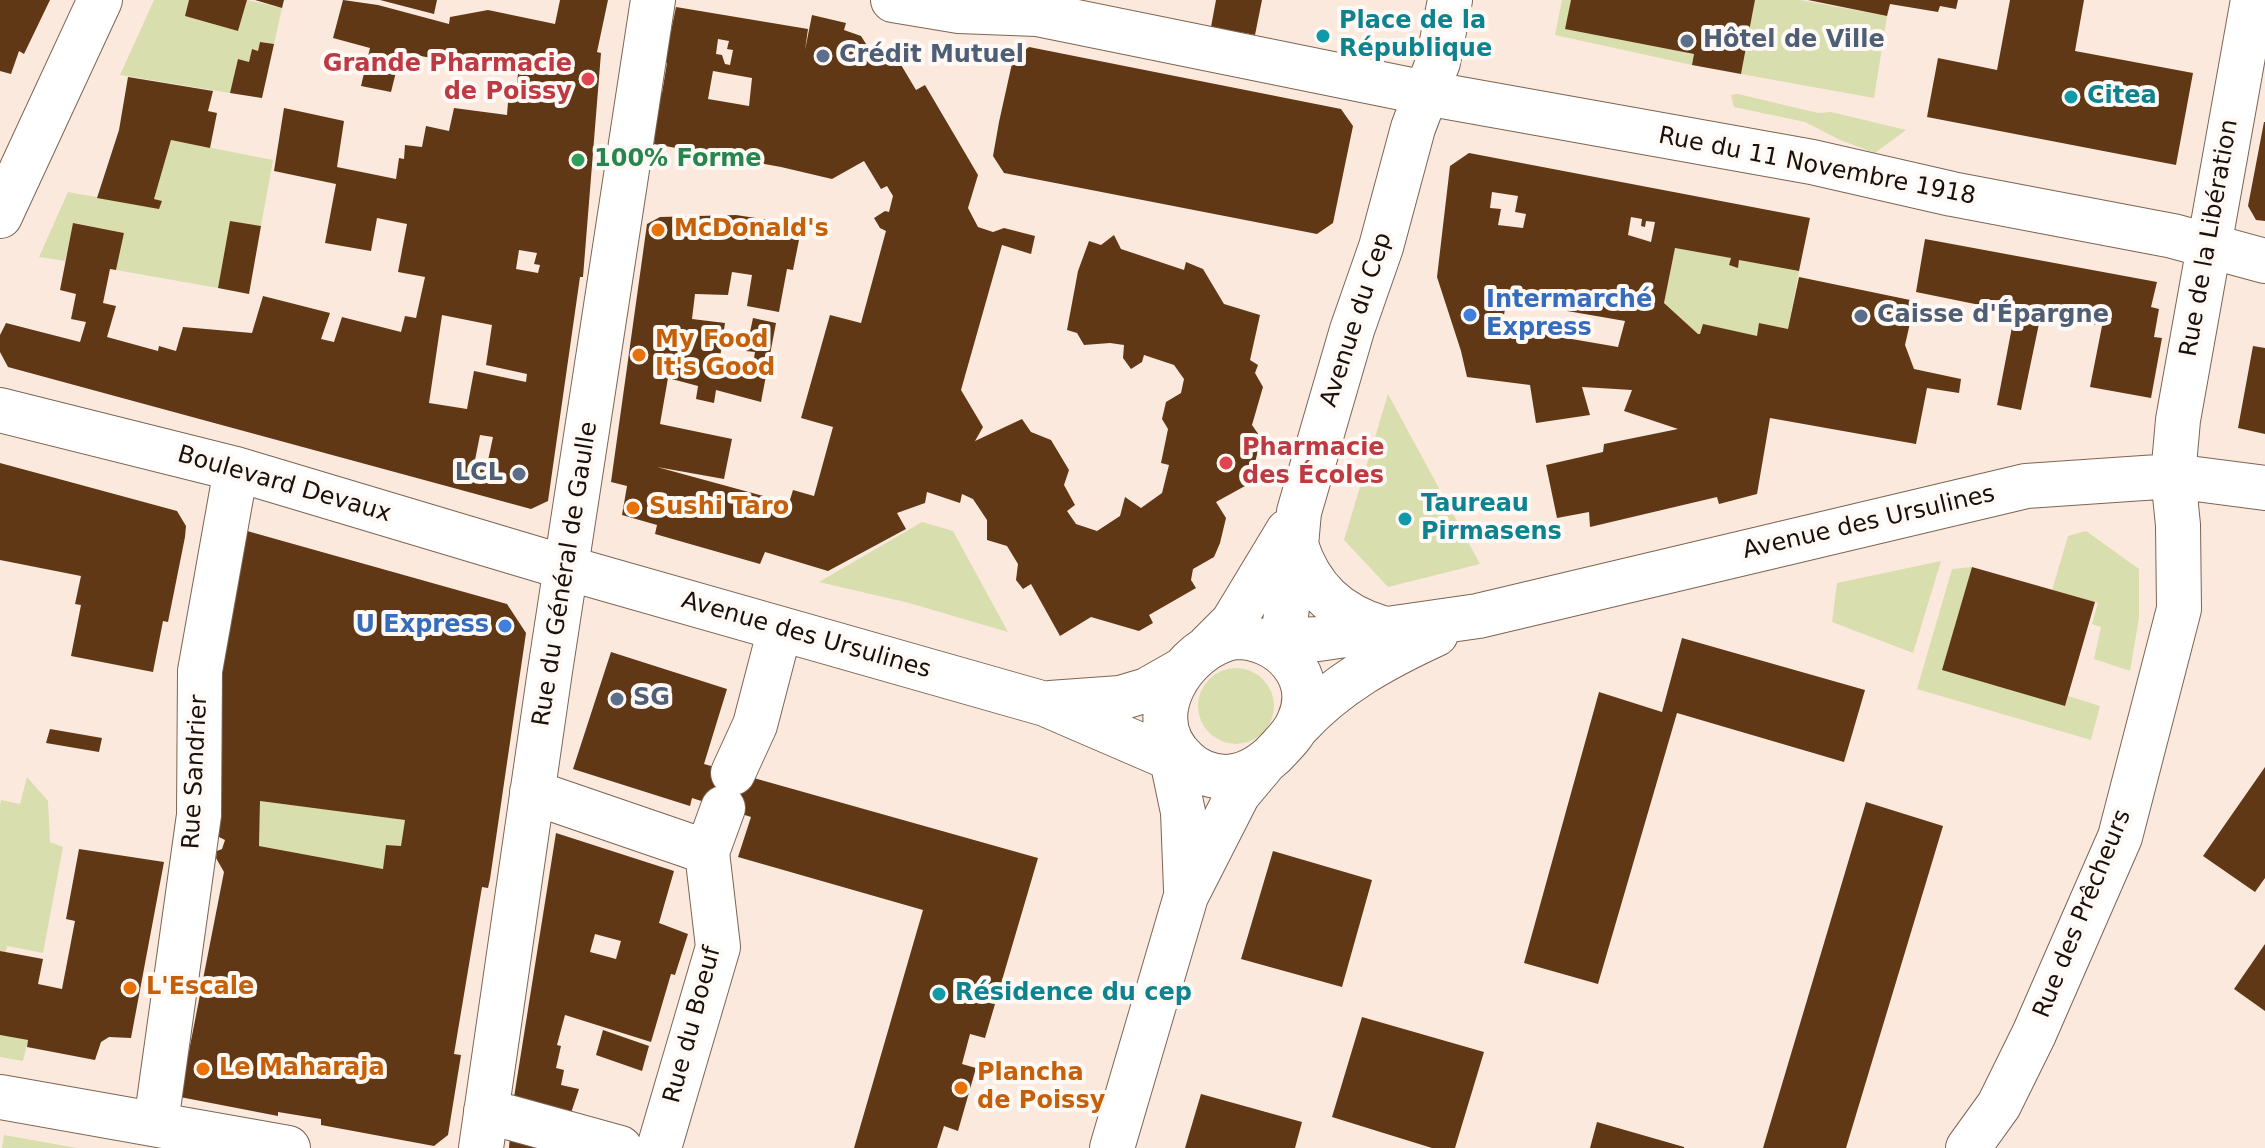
<!DOCTYPE html>
<meta charset="utf-8">
<style>
body{margin:0}
canvas{display:block;background:#fbe9dd}
</style>
<canvas width="2265" height="1148"></canvas>
<script>
const ctx = document.querySelector('canvas').getContext('2d');
ctx.lineJoin = 'round';
function fillPath(path, color) {
  ctx.fillStyle = color;
  ctx.fill(path, 'evenodd');
}
function trace(path, color, width, dash) {
  ctx.strokeStyle = color;
  ctx.lineWidth = width;
  ctx.lineCap = dash ? 'butt' : 'round';
  ctx.setLineDash(dash || []);
  ctx.stroke(path);
}
function label(font, color, halo, rows, align = 'center') {
  ctx.font = font + ' "DejaVu Sans",sans-serif';
  ctx.lineWidth = 8;
  ctx.setLineDash([]);
  ctx.textBaseline = 'middle';
  ctx.strokeStyle = halo;
  ctx.fillStyle = color;
  for (const [text, x, y, turn = 0] of rows) {
    ctx.save();
    ctx.translate(x, y);
    ctx.rotate((+turn || 0) * Math.PI / 180);
    ctx.textAlign = isNaN(turn) ? turn : align;
    if (halo) ctx.strokeText(text, 0, 0);
    ctx.fillText(text, 0, 0);
    ctx.restore();
  }
}
fillPath(new Path2D(`
 M154,0H189L185,16L238,31L247,0L282,8L274,44L260,42L258,51L252,49L249,62L238,59L230,93L120,75Z
 M1562,0H1571L1566,29L1694,54L1692,65L1555,35Z
 M1755,0H1800L1887,16L1874,98L1741,74Z
 M1738,94L1818,113L1831,112L1906,130L1875,153L1840,140L1805,122L1734,107L1731,95Z
 M171,140L273,160L261,226L230,221L218,288L116,270L124,233L74,223L65,261L39,257L68,192L159,208L161,201L154,199Z
 M1675,248L1731,258L1729,265L1737,267L1739,260L1799,271L1788,329L1760,323L1757,336L1698,334L1664,303Z
 M1388,394L1480,564L1388,587L1344,540Z
 M922,522L953,531L1008,632L909,603L819,582Z
 M2086,531L2139,569V618L2130,671L2094,659L2101,627L2092,624L2098,603L2052,590L2068,536Z
 M1941,561L1913,653L1832,622L1837,583Z
 M1972,567L1943,670L2065,706L2068,696L2100,706L2091,740L1917,689L1952,569Z
 M1198 706a38 38 0 1 1 76 0a38 38 0 1 1-76 0Z
 M27,777L48,801L50,842L63,847L43,953L7,946L6,952L0,951V805L1,800L20,804Z
 M260,801L405,820L401,846L386,845L383,869L259,846Z
 M0,1035L28,1040L23,1061L0,1057Z
 M4,1135L77,1148H2Z`), '#d9deaf');
fillPath(new Path2D(`
 M0,0H50L24,54L19,51L11,74L0,71Z
 M189,0H247L238,31L185,16Z
 M255,0H284L282,8Z
 M343,0L378,5L449,24L450,17L488,10L555,24L560,0H608L597,52L601,53L583,277H580L548,501L531,509L8,367L0,352V335L6,323L80,342L86,322L71,319L76,294L60,290L73,223L124,233L116,270L110,269L103,303L116,306L107,337L158,351L159,346L176,351L183,327L252,333L263,296L330,313L321,339L334,342L342,317L401,332L405,316L416,318L425,277L398,272L407,224L377,218L371,251L325,243L336,184L274,171L284,108L344,121L337,167L396,179L399,158L404,159L405,145L422,147L426,126L449,131L454,108L507,115L508,102H515L519,64L468,56L466,65L401,52L391,92L361,86L370,48L333,38ZM519,250L537,253L534,264L540,265L538,273L516,269ZM442,315L492,325L486,365L527,374L526,382L474,371L467,409L429,403ZM480,435L493,437L486,470L474,465Z
 M380,0H437L434,14Z
 M1216,0H1262L1255,35L1211,27Z
 M1571,0H1755L1741,74L1692,65L1694,54L1565,29Z
 M1808,0H1958L1956,9L1940,6L1938,12L1890,4L1887,16Z
 M2010,0H2084L2075,51L2193,73L2176,165L1927,117L1938,58L1997,70Z
 M676,7L808,29L805,50L812,15L846,23L844,30L861,36L873,55L891,48L916,90L925,85L978,175L968,208L978,227L993,232L1004,228L1035,236L1031,254L1002,245L961,390L983,427L975,441L1022,419L1031,432L1051,440L1069,470L1064,485L1075,505L1067,511L1076,524L1097,531L1120,516L1125,497L1141,508L1162,493L1169,465L1161,463L1168,429L1162,419L1166,402L1181,393L1184,379L1174,365L1144,355L1142,362L1131,369L1123,358L1124,345L1110,343L1084,345L1077,333L1067,330L1078,271L1089,241L1101,245L1114,235L1121,249L1184,270L1186,262L1203,269L1224,304L1260,315L1250,360L1258,365L1255,373L1263,387L1252,425L1261,438L1252,475L1245,486L1216,502L1226,518L1220,543L1214,557L1193,569L1191,580L1196,588L1149,615L1153,623L1139,631L1091,617L1060,636L1031,584L1023,589L1016,580L1018,564L1007,546L987,540V520L973,499L962,494L960,503L927,492L925,503L897,513L906,529L828,571L765,552L760,564L655,534L657,525L622,515L627,486L611,482L647,224L660,217L736,215L802,225L793,270L787,269L779,312L747,306L752,275L732,272L728,295L695,294L692,319L725,323L719,365L752,370L755,352L746,351L753,318L776,323L761,402L716,390L714,403L696,399L698,386L668,378L660,424L732,439L724,479L657,467L789,503L793,490L814,496L833,427L801,418L830,315L861,323L886,231L880,228L874,218L885,211L889,212L893,196L887,186L881,189L864,161L832,179L781,167L654,144L659,93H662L667,63L660,59L664,30L671,31ZM718,39L729,41L727,49L733,50L730,65L725,64L722,55L716,54ZM713,71L752,78L749,106L708,99Z
 M260,42L274,44L262,98L230,93L238,59L249,62L252,49L258,51Z
 M1029,47L1341,109L1353,126L1333,223L1317,234L1004,173L993,156L999,122L1013,59Z
 M128,77L213,91L208,111L217,113L210,148L171,140L154,199L162,201L159,209L97,198L119,130Z
 M2264,122H2265V221L2256,220L2248,206Z
 M1469,153L1810,218L1799,271L1739,260L1738,268L1729,265L1731,258L1675,248L1664,303L1698,334H1700L1703,324L1757,336L1759,323L1788,329L1799,277L1915,301L1905,345L1914,369L1961,379L1959,393L1927,388L1916,444L1770,418L1757,494L1719,504L1717,497L1590,527L1589,512L1557,518L1546,465L1603,452L1604,444L1678,429L1624,411L1632,390L1582,387L1590,415L1536,423L1530,385L1467,377L1461,351L1437,277L1450,166ZM1492,192L1518,196L1515,212L1526,214L1523,228L1498,225L1501,209L1490,208ZM1631,217L1642,219L1641,226L1645,227L1646,221L1655,222L1651,242L1628,235ZM1508,291L1521,303L1625,321L1618,347L1502,327Z
 M230,221L261,226L249,294L218,288Z
 M1925,239L2157,282L2151,307L2159,309L2154,337L2162,338L2151,398L2090,387L2102,326L2041,314L2021,410L1997,405L2012,327L2021,328L2024,314L1916,292Z
 M2253,346L2265,348V434L2238,428Z
 M0,463L177,511L186,526L185,537L168,622L163,621L153,672L71,656L81,605L75,604L81,576L0,560Z
 M240,529L507,604L526,633L490,879L488,888L482,887L454,1054L461,1055L448,1135L434,1146L321,1125V1119L278,1112V1116L180,1097L224,872L216,858L217,851L222,849L225,840L219,837L217,677ZM260,801L405,820L401,846L386,845L383,869L259,846Z
 M1972,567L2095,602L2065,706L1942,670Z
 M1682,638L1865,690L1844,762L1677,713L1598,984L1524,963L1599,692L1662,712Z
 M611,652L727,689L704,764L1038,858L985,1038L970,1034L962,1064L976,1068L958,1131L944,1126L937,1148H854L923,910L738,857L751,817L692,798L690,806L573,769Z
 M50,729L102,738L99,752L46,743Z
 M2265,767V878L2255,892L2203,856Z
 M1866,802L1943,826L1846,1148H1763Z
 M556,833L674,871L659,923L688,934L675,975L671,974L651,1042L565,1015L557,1045L561,1046L556,1068L564,1070L561,1085L579,1089L568,1122L512,1110ZM595,934L621,941L616,959L590,952Z
 M79,849L164,862L131,1038L109,1037L101,1042L95,1060L27,1047L28,1040L0,1035V951L43,959L38,984L62,989L75,921L66,919Z
 M1273,851L1372,880L1342,987L1241,959Z
 M2265,944V1011L2234,989Z
 M1362,1017L1484,1052L1455,1148H1432L1332,1117Z
 M603,1030L649,1046L642,1071L596,1055Z
 M1201,1094L1302,1122L1295,1148H1185Z
 M1597,1122L1684,1147V1148H1590Z
 M510,1135L558,1148H509Z`), '#613815');
const minor = new Path2D(`
 M893,0L959,11L1037,14L1426,93L1812,162L1952,194L2173,236L2265,261
 M0,216L100,0
 M0,410L236,469L567,568L1045,704L1198,770
 M1296,545C1310,589 1338,615 1382,628
 M1235,637C1279,636 1319,676 1299,721C1294,735 1283,744 1273,755C1259,768 1244,777 1224,777C1210,776 1196,771 1186,761C1138,719 1182,647 1235,637Z
 M1268,642L1318,639L1478,616L2026,486L2173,476L2265,488
 M1209,646L1233,622L1288,531
 M1294,665L1284,629L1296,545L1299,512L1352,330L1381,247L1413,128L1438,62L1450,0
 M1050,703L1120,698L1147,690L1184,669
 M1297,727C1336,684 1384,658 1436,634
 M1167,736L1183,812L1186,890
 M733,773L755,725L780,629
 M532,792L707,852
 M0,1097L288,1148
 M486,1111L620,1148
 M156,1123L199,815L200,671L236,469
 M481,1148L550,671L653,0
 M659,1148L718,947L707,852L723,808
 M1112,1148L1186,896L1238,794L1264,763
 M1968,1148L1999,1105L2034,1034L2120,837L2179,609L2178,525L2173,476L2178,420L2253,0`);
trace(minor, '#7d6552', 46);
trace(minor, '#fff', 44);
for (const [x, y, r, color] of [
 [1323,36,8,"#0f9aa8"],
 [1687,41,8,"#5c6f8a"],
 [823,56,8,"#5c6f8a"],
 [588,79,8,"#e0444e"],
 [2071,97,8,"#0f9aa8"],
 [578,160,8,"#2e9e5b"],
 [658,230,8,"#e8710a"],
 [1470,315,8,"#3f7fe0"],
 [1861,316,8,"#5c6f8a"],
 [639,355,8,"#e8710a"],
 [1226,463,8,"#e0444e"],
 [519,474,8,"#5c6f8a"],
 [633,508,8,"#e8710a"],
 [1405,519,8,"#0f9aa8"],
 [505,626,8,"#3f7fe0"],
 [617,699,8,"#5c6f8a"],
 [130,988,8,"#e8710a"],
 [939,994,8,"#0f9aa8"],
 [203,1069,8,"#e8710a"],
 [961,1088,8,"#e8710a"]
]) {
  const dot = new Path2D();
  dot.arc(x, y, r, 0, 2 * Math.PI);
  ctx.fillStyle = color;
  ctx.fill(dot);
  trace(dot, '#fff9f5', 3);
}
label('bold 24px', '#0d838f', '#fff9f5', [
 ["Place de la",1339,22],
 ["République",1339,50],
 ["Citea",2087,97],
 ["Taureau",1421,505],
 ["Pirmasens",1421,533],
 ["Résidence du cep",955,994]
], 'left');
label('bold 24px', '#4e5e75', '#fff9f5', [
 ["Hôtel de Ville",1703,41],
 ["Crédit Mutuel",839,56],
 ["Caisse d'Épargne",1877,316],
 ["LCL",503,474,"right"],
 ["SG",633,699]
], 'left');
label('bold 24px', '#be3a42', '#fff9f5', [
 ["Grande Pharmacie",572,65],
 ["de Poissy",572,93],
 ["Pharmacie",1242,449,"left"],
 ["des Écoles",1242,477,"left"]
], 'right');
label('bold 24px', '#27864d', '#fff9f5', [
 ["100% Forme",594,160]
], 'left');
label('24px', '#1a1009', '#fff9f5', [
 ["Rue du 11 Novembre 1918",1817,167,11],
 ["Rue de la Libération",2210,238,-80],
 ["Avenue du Cep",1357,320,-72],
 ["Boulevard Devaux",284,485,16],
 ["Avenue des Ursulines",1869,523,-13],
 ["Rue du Général de Gaulle",566,574,-81],
 ["Avenue des Ursulines",806,636,16],
 ["Rue Sandrier",196,772,-87],
 ["Rue des Prêcheurs",2083,914,-68],
 ["Rue du Boeuf",693,1025,-75]
]);
label('bold 24px', '#c56008', '#fff9f5', [
 ["McDonald's",674,230],
 ["My Food",655,341],
 ["It's Good",655,369],
 ["Sushi Taro",649,508],
 ["L'Escale",146,988],
 ["Le Maharaja",219,1069],
 ["Plancha",977,1074],
 ["de Poissy",977,1102]
], 'left');
label('bold 24px', '#366cbe', '#fff9f5', [
 ["Intermarché",1486,301],
 ["Express",1486,329],
 ["U Express",489,626,"right"]
], 'left');
</script>
